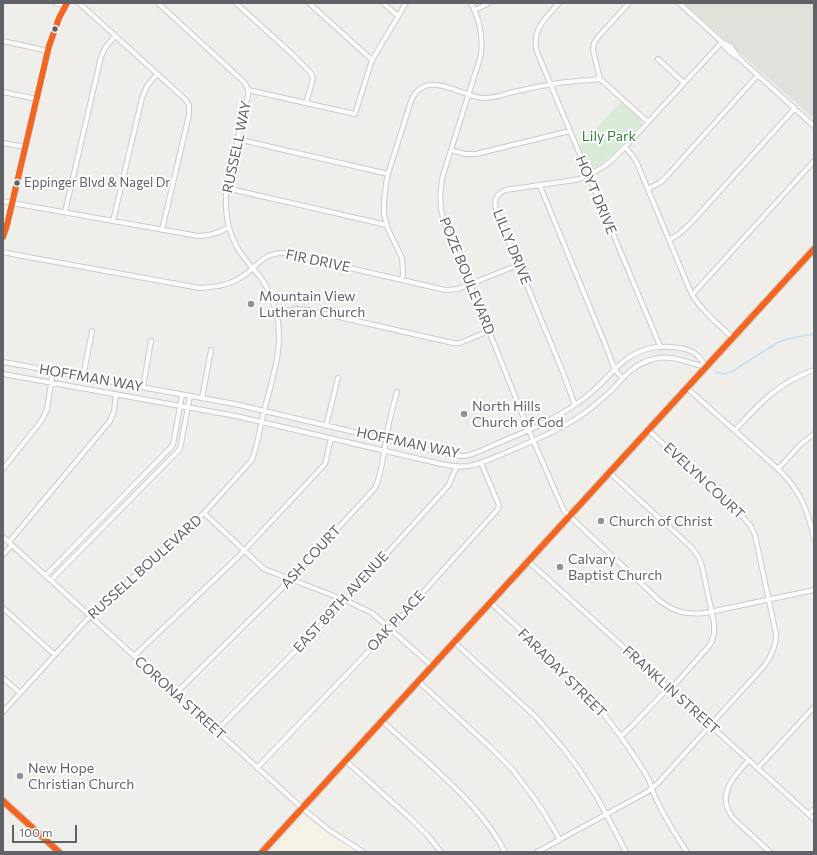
<!DOCTYPE html>
<style>
body{margin:0}
#map{position:relative;width:817px;height:855px;overflow:hidden;background:#efeeea;font-family:Commissioner,sans-serif}
canvas{display:block}
.frame{position:absolute;inset:0;border:4px solid #5f6368;pointer-events:none}
.scale{position:absolute;left:12px;top:825px;width:65px;height:18px;box-sizing:border-box;border:2px solid #5f6368;border-top:0;padding-left:5px;font-size:12px;line-height:14px;white-space:nowrap;color:#5f6368;-webkit-text-stroke:3px #fff;paint-order:stroke}
</style>
<div id="map">
<canvas width="817" height="855"></canvas>
<div class="frame"></div>
<div class="scale">100 m</div>
</div>
<script>
const ctx = document.querySelector('canvas').getContext('2d');
ctx.lineJoin = 'round';
function fillPath(path, color) {
  ctx.fillStyle = color;
  ctx.fill(path, 'evenodd');
}
function trace(path, color, width, dash) {
  ctx.strokeStyle = color;
  ctx.lineWidth = width;
  ctx.lineCap = dash ? 'butt' : 'round';
  ctx.setLineDash(dash || []);
  ctx.stroke(path);
}
function label(font, color, halo, rows, align = 'center') {
  ctx.font = font + ' Commissioner,sans-serif';
  ctx.lineWidth = 4;
  ctx.setLineDash([]);
  ctx.textBaseline = 'middle';
  ctx.strokeStyle = halo;
  ctx.fillStyle = color;
  for (const [text, x, y, turn = 0] of rows) {
    ctx.save();
    ctx.translate(x, y);
    ctx.rotate((+turn || 0) * Math.PI / 180);
    ctx.textAlign = isNaN(turn) ? turn : align;
    if (halo) ctx.strokeText(text, 0, 0);
    ctx.fillText(text, 0, 0);
    ctx.restore();
  }
}
fillPath(new Path2D(`
 M307,817L324,831L352,848L357,852H270Z`), '#f7f3e4');
fillPath(new Path2D(`
 M686,3H814V119L685,4Z`), '#e2e0da');
fillPath(new Path2D(`
 M621,102L641,120V124C626,140 611,161 590,169L580,145Z`), '#d8ebd6');
trace(new Path2D(`
 M716,372L724,374L731,372L777,343L787,339L814,334`), '#bfe0f9', 1.5);
const minor = new Path2D(`
 M55,3L65,6
 M79,3L186,100L189,105V115L162,230
 M236,3L292,54L311,73L313,79L306,103
 M309,3L372,60
 M383,3L398,16
 M471,3C480,20 483,36 481,55L443,175C439,193 439,210 446,227L489,331L529,431L564,511L660,601C675,612 686,615 705,613L814,590
 M559,3C546,18 531,29 537,52L660,346
 M679,3L722,42L730,46L741,60L814,126
 M475,10L489,3
 M3,41L48,51
 M722,43C727,50 731,54 739,58
 M658,59L684,83
 M600,79L593,50L594,43L598,37L629,3
 M600,79L648,122
 M248,90L355,114L372,60L406,3
 M3,92L37,99
 M237,139L388,174
 M3,143L25,147
 M625,147L632,155L637,163L692,295C703,312 718,324 733,338
 M451,150L465,154H476L570,131
 M540,186L605,344L615,370L622,378
 M226,188L387,225
 M648,189L661,182L667,176L758,75
 M3,201L12,203L198,236C210,236 219,233 229,227
 M65,212L101,57L105,48L115,36
 M113,221L142,98L147,86L157,74
 M3,237L7,225L49,46L59,18L67,3
 M669,240L679,234L691,223L795,108
 M3,252L28,257L200,288C214,287 227,286 240,278C257,268 262,252 285,253L445,290L458,289L518,265
 M402,280L403,273L402,258L388,229L384,214V202L386,184L388,174L411,101C425,68 459,95 482,98C491,98 501,96 509,93C522,90 535,87 548,85C565,81 583,81 600,79
 M692,295L814,161
 M277,313L297,309L308,310L453,343H460L489,331
 M3,362L235,404L447,454C453,455 459,456 465,456C476,454 487,448 496,444C530,430 564,416 592,392C609,377 622,357 644,350C658,345 689,345 699,357C702,360 704,364 706,367
 M3,374L236,416L441,464C450,466 459,467 468,466C481,464 493,458 505,453C533,441 568,427 591,408C598,402 604,397 610,392C622,379 633,365 650,360C670,353 687,363 706,367
 M83,377L92,331
 M143,387L151,341
 M687,388L778,469C800,490 808,510 814,539
 M202,398L211,350
 M575,405L562,370L502,225C497,212 488,198 505,190L568,181L579,179L588,175L603,167L610,162L625,147L722,42
 M326,426L338,378
 M735,430C759,404 779,382 814,370
 M3,469L42,420L47,409L53,371
 M778,469L800,445L814,434
 M609,472L690,546L698,556L702,566L714,623V633L712,641L709,646L670,690
 M204,513L264,569L345,600L372,613L432,666
 M3,537L302,808L329,830L363,852
 M9,542L110,421L114,411L116,394
 M3,555L12,545
 M528,561L814,819
 M46,575L173,445L182,395
 M51,580L180,449L190,396
 M490,602C536,645 585,685 621,737C631,751 641,765 649,780C651,785 652,790 654,794C663,815 675,834 687,852
 M3,608L55,655
 M454,642L536,717L563,748L579,769L597,797L626,852
 M134,656L239,556L325,464L331,438
 M3,678L20,693
 M418,681L489,746L512,769L531,794L543,811L560,840
 M175,694L291,579L375,488C382,473 383,456 386,440C388,424 393,407 397,392
 M3,712L90,616L204,513L251,461L253,457L256,447C259,435 261,423 264,411C272,379 285,345 276,312C273,300 268,288 261,278C254,269 246,261 240,252C227,232 224,207 227,184L248,95V90L245,83L158,3
 M382,721C398,735 414,750 430,764C458,790 487,817 505,852
 M216,731L334,612L448,486L457,466
 M621,736L632,726L668,688
 M749,760C733,777 714,797 735,820L770,852
 M346,761L410,818L428,836L441,852
 M257,768L390,629L498,509L499,505L481,463
 M758,768L814,707
 M809,814L814,809
 M537,852L647,792L658,783L764,666C771,657 776,647 776,634L755,535L750,525L742,516L648,430`);
const major = new Path2D(`
 M3,801L59,852
 M262,852L814,249`);
trace(minor, '#cbcccc', 6);
trace(major, '#d7ceb8', 8);
trace(minor, '#fdfcfc', 4);
trace(major, '#f4f2e9', 5.5);
trace(new Path2D(`
 M3,237L7,225L49,46L59,18L67,3
 M3,801L59,852
 M262,852L814,249`), '#f26522', 6);
for (const [x, y, r, color] of [
 [55,29,3.5,"#5f6368"],
 [17,183,3.5,"#5f6368"],
 [251,304,4,"#919496"],
 [464,414,4,"#919496"],
 [601,521,4,"#919496"],
 [560,567,4,"#919496"],
 [20,776,4,"#919496"]
]) {
  const dot = new Path2D();
  dot.arc(x, y, r, 0, 2 * Math.PI);
  ctx.fillStyle = color;
  ctx.fill(dot);
  trace(dot, '#fff', 1.5);
}
label('13px', '#5f6368', '#fff', [
 ["Eppinger Blvd & Nagel Dr",24,183]
], 'left');
label('14px', '#348238', '#fff', [
 ["Lily Park",609,136]
]);
label('14px', '#5f6368', '#fff', [
 ["RUSSELL WAY",237,147,-78],
 ["HOYT DRIVE",596,195,67],
 ["LILLY DRIVE",512,247,68],
 ["FIR DRIVE",318,261,12],
 ["POZE BOULEVARD",467,276,68],
 ["HOFFMAN WAY",91,378,10],
 ["HOFFMAN WAY",408,443,12],
 ["EVELYN COURT",704,481,43],
 ["ASH COURT",311,557,-47],
 ["RUSSELL BOULEVARD",145,567,-42],
 ["EAST 89TH AVENUE",341,602,-47],
 ["OAK PLACE",396,621,-47],
 ["FARADAY STREET",562,673,45],
 ["FRANKLIN STREET",671,690,42],
 ["CORONA STREET",180,698,42]
]);
label('14px', '#5f6368', '#fff', [
 ["Mountain View",259,296],
 ["Lutheran Church",259,312],
 ["North Hills",472,406],
 ["Church of God",472,422],
 ["Church of Christ",609,521],
 ["Calvary",568,559],
 ["Baptist Church",568,575],
 ["New Hope",28,768],
 ["Christian Church",28,784]
], 'left');
</script>
